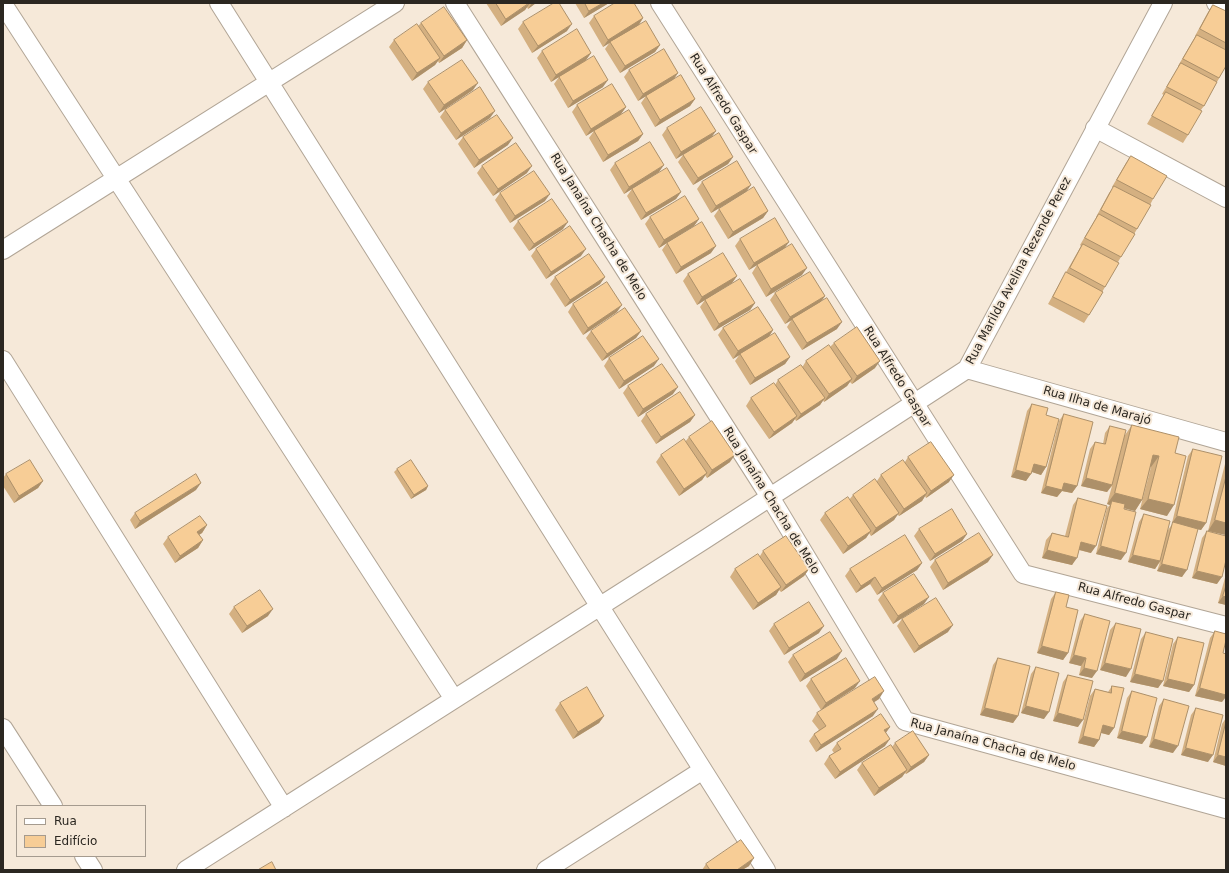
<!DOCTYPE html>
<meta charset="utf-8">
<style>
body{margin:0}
#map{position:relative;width:1229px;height:873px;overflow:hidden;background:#f6e9d9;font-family:"DejaVu Sans",sans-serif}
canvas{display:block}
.frame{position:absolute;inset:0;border:4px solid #2b2721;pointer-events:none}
.legend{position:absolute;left:16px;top:805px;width:130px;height:52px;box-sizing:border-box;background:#f6e9d9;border:1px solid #a59b8f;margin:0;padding:5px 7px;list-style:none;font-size:12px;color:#2b2721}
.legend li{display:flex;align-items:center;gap:8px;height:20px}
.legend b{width:20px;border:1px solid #a59b8f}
</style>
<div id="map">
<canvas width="1229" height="873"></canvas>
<div class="frame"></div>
<ul class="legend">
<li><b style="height:5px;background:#fff"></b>Rua</li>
<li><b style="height:11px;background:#f7cd96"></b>Edifício</li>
</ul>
</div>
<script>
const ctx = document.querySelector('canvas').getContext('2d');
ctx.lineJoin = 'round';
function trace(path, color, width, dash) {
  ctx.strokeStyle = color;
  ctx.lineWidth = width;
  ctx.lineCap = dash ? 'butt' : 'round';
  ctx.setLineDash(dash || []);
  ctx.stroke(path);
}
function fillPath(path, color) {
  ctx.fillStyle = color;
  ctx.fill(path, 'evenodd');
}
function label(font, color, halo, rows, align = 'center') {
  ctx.font = font + ' "DejaVu Sans",sans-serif';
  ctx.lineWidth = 4;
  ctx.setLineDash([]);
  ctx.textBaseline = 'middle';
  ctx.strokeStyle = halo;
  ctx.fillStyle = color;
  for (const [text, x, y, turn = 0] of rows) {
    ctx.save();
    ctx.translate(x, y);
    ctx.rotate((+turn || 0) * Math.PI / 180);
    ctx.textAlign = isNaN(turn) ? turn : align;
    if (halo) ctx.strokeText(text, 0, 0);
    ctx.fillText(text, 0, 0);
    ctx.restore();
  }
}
const street = new Path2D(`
 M219,3L766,870
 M455,3L770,497L905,721L1226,809
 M660,3L1023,574L1226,626
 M1216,3L1226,9
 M3,4L454,699
 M1095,128L1226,198
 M3,250L395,3
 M3,360L284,808
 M967,369L1226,442
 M3,728L53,806
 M84,856L93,870
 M186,870L704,540L967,369L1163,3
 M546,870L703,770`);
trace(street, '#b1a596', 20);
trace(street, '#fff', 18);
fillPath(new Path2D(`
 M486,3H536L528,9L527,7L525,10L501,26Z
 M575,3H609L584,18Z
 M1213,5L1226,11V66L1217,82L1204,106L1200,111L1188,135L1183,143L1147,124L1164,95L1162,94L1179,66H1178L1192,42L1195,37V36L1208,12Z
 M594,16L643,18L638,26L615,40L660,45L655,52L620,73L605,49L610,42L603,47L589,23Z
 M523,22L567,31L532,53L518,29Z
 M421,23L467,40L462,48L439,63L438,61L435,65L412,81L389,47L394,40L418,26Z
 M542,51L591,53L586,60L603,87L568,108L554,84L559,77L551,82L537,58Z
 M629,70L678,73L673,80L695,99L690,106L655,127L641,103L646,96L638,101L624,77Z
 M428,82L473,90L439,113L423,89Z
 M577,105L626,107L621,114L643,134L638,141L603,162L589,138L594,131L586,136L572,112Z
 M445,110L490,118L456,140L440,117Z
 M667,128L716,131L676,159L662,135Z
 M463,137L508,145L474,168L458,144Z
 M683,155L733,157L728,164L693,185L678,162Z
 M1131,156L1153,199L1150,205L1137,229L1118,262L1105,287L1089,315L1084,323L1048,304L1081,246L1080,245L1096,218V217L1109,193L1113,188L1112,187L1126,163Z
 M615,163L659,172L624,194L610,170Z
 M482,166L527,173L493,196L477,173Z
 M702,182L746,192L711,213L697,189Z
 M632,189L681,192L676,199L641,220L627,196Z
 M500,193L545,201L510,223L495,200Z
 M719,209L768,211L763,218L728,239L714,216Z
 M650,217L699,219L694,226L659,248L645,224Z
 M518,221L563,229L529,251L513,228Z
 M740,239L789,242L749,270L735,246Z
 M667,243L711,253L676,274L662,250Z
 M536,249L581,256L546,279L531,256Z
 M757,265L802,275L766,297L752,273Z
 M688,274L737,276L732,283L697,305L683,281Z
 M555,277H605L600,284L565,307L550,284Z
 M775,293L825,296L820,303L785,324L770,300Z
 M705,300L755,303L750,310L714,331L700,307Z
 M573,304L617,312L583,335L568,312Z
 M792,319L837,329L802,350L787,327Z
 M723,328L773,330L768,338L790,357L785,364L750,385L735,361L740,354L733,359L718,335Z
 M591,331H641L636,338L602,361L586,338Z
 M834,343L875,368L852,384L850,382L847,386L824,402L823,400L820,405L796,421L795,419L792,423L769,439L746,406L751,398L775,385L778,380L803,366L806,361L830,347Z
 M609,358L654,366L619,389L604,366Z
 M628,386L673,394L638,417L623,393Z
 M1032,404L1046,415V467L1041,475L1032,472L1026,481L1011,477L1027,411Z
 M646,414L695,415L690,422L656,444L641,421Z
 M1064,414L1077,486L1072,493L1062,491L1057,497L1041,493L1059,421Z
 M1132,425L1175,453L1167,516L1140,509L1151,467V466L1142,500L1135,511L1124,508L1121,560L1096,554L1107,508L1110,505L1107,504L1112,486L1107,492L1081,486L1090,449L1095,442L1103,444L1105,433L1110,426L1125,435Z
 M689,437L730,462L707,478L705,475L702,480L679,496L656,462L661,455L685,442Z
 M1193,449L1206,523L1201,530L1197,529L1182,577L1157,571L1160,562L1155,569L1128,562L1139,522L1144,514L1168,530L1173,523H1172L1188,456Z
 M908,457L949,482L926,498L925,496L922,501L899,516L897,514L894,520L871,536L869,533L866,538L843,554L820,520L825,513L849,500L853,495L877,481L881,475L905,462Z
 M1226,462V535L1208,531L1225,464Z
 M397,469L428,486L426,490L411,499L394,472Z
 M6,474L43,481L38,488L14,503L3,486V478Z
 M196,490L135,529L130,520L135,513Z
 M1078,498L1091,553L1079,550L1072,565L1042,558L1046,540L1052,533L1065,536L1073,505Z
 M207,525L202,533L199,535L203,540L198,548L175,563L163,544L168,537Z
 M919,529L967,534L962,541L930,561L914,536Z
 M1207,531L1217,584L1192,578L1202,538Z
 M763,551L809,569L804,576L781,592L779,590L776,595L753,610L730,577L735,569L760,556Z
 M935,560L988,562L943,590L930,567Z
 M922,563L917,570L877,595L870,584L856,593L845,576L850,569Z
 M1226,574V605L1218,603Z
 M1056,592L1066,607L1068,653L1063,660L1037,653L1051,599Z
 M883,593L924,604L893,624L878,600Z
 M234,607L268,616L242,633L229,614Z
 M1085,614L1092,678L1079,675L1081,666L1069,663L1080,621Z
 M902,619L948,632L914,653L897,626Z
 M1116,623L1126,677L1100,670L1110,630Z
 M774,624L819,633L784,655L769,631Z
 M1215,631L1223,653L1222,702L1195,696L1210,638Z
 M1146,632L1163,681L1158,688L1130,682L1141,639Z
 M1178,637L1194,685L1189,692L1163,686L1173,644Z
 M793,655L837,659L800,682L788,662Z
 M998,658L1018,716L1013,723L980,715L993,665Z
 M1036,667L1044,719L1021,713L1031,674Z
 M1068,675L1078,727L1053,721L1063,682Z
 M811,679L855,688L821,710L806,686Z
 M1112,686L1114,728L1109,735L1101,733L1099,740L1094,747L1078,743L1090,696L1095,689L1108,692Z
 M1132,691L1147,737L1142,744L1117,738L1127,698Z
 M879,699L873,702V716L816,752L809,741L814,734L819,730L812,721L817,713Z
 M1164,699L1173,753L1149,747L1159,706Z
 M560,703L604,716L599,723L573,739L555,710Z
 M1196,708L1208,762L1181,755L1191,715Z
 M1226,718V766L1213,762L1222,724Z
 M890,727L886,732L885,746L835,779L824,764L829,756L834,753L832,750L837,743Z
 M895,743L929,755L924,762L906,774L905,773L902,777L874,796L857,770L862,763L892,747Z
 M706,864L749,866L742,870H702Z`), '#d4b081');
fillPath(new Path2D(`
 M530,3L525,10L501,26L506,19Z
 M532,3H536L528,9Z
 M603,3H609L584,18L589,11Z
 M643,18L638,26L603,47L608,40Z
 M572,24L567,31L532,53L538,46Z
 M467,40L462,48L439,63L444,56Z
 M660,45L655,52L620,73L625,66Z
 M591,53L586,60L551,82L556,75Z
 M440,58L435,65L412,81L417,73Z
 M678,73L673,80L638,101L643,94Z
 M608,80L603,87L568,108L573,101Z
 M478,83L473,90L439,113L444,105Z
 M695,99L690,106L655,127L660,120Z
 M626,107L621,114L586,136L591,129Z
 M495,111L490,118L456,140L461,133Z
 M716,131L711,138L676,159L681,152Z
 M643,134L638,141L603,162L608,155Z
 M513,138L508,145L474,168L479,160Z
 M733,157L728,164L693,185L698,178Z
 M664,165L659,172L624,194L629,187Z
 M532,166L527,173L493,196L498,189Z
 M751,185L746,192L711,213L716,206Z
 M681,192L676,199L641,220L646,213Z
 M550,194L545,201L510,223L515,216Z
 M768,211L763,218L728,239L733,232Z
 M699,219L694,226L659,248L664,240Z
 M568,222L563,229L529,251L534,244Z
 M789,242L784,249L749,270L754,263Z
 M716,246L711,253L676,274L681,267Z
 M586,249L581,256L546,279L551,272Z
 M807,268L802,275L766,297L771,289Z
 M737,276L732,283L697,305L702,297Z
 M605,277L600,284L565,307L570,300Z
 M825,296L820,303L785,324L790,317Z
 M755,303L750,310L714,331L719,324Z
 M622,305L617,312L583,335L588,328Z
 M842,322L837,329L802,350L807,343Z
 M773,330L768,338L733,359L738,351Z
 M641,331L636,338L602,361L607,354Z
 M790,357L785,364L750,385L755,378Z
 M659,359L654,366L619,389L624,381Z
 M880,361L875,368L852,384L857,376Z
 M852,379L847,386L824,402L829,394Z
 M678,387L673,394L638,417L643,409Z
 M825,398L820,405L796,421L801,414Z
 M695,415L690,422L656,444L661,437Z
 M797,416L792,423L769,439L774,432Z
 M735,455L730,462L707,478L712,470Z
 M1153,455L1159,456L1151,467L1146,465Z
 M1034,464L1046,467L1041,475L1029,471Z
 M1016,470L1031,474L1026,481L1011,477Z
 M707,473L702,480L679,496L684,489Z
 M954,475L949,482L926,498L931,491Z
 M1086,478L1112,485L1107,492L1081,486Z
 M43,481L38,488L14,503L19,496Z
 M201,483L196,490L135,529L140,521Z
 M1064,483L1077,486L1072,493L1062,491L1057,497L1041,493L1046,486Z
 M428,486L426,490L411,499L414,495Z
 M927,493L922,501L899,516L904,509Z
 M1115,493L1142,500L1135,511L1111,505L1112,501L1110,505L1107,504Z
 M1148,499L1174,505L1167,516L1140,509Z
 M899,513L894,520L871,536L876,528Z
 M1177,516L1206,523L1201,530L1172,523Z
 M1215,520L1226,523V535L1208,531Z
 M207,525L202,533L192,539L197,532Z
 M871,531L866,538L843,554L848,546Z
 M967,534L962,541L930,561L935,554Z
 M203,540L198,548L175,563L180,556Z
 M1081,542L1096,546L1091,553L1076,549Z
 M1101,546L1126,553L1121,560L1096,554Z
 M1047,550L1077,558L1072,565L1042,558Z
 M993,555L988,562L943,590L948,583Z
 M1133,555L1160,561L1155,569L1128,562Z
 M922,563L917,570L877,595L882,588Z
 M1162,564L1187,570L1182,577L1157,571Z
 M809,569L804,576L781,592L786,585Z
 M1197,571L1222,577L1217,584L1192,578Z
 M875,577L870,584L856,593L861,586Z
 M781,587L776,595L753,610L758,603Z
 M1223,596L1226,597V605L1218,603Z
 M929,597L924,604L893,624L898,616Z
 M273,609L268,616L242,633L247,626Z
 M953,625L948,632L914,653L919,646Z
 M824,626L819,633L784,655L789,648Z
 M1042,646L1068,653L1063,660L1037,653Z
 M842,651L837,659L800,682L805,674Z
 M1074,655L1086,658L1081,666L1069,663Z
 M1105,663L1131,669L1126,677L1100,670Z
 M1084,668L1097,671L1092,678L1079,675Z
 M1135,674L1163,681L1158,688L1130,682Z
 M1168,679L1194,685L1189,692L1163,686Z
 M860,681L855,688L821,710L826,703Z
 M1200,688L1226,695V697L1222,702L1195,696Z
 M884,691L879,699L867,707L872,699Z
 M1026,706L1049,712L1044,719L1021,713Z
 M985,708L1018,716L1013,723L980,715Z
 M878,709L873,716L816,752L821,745Z
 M1058,713L1083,720L1078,727L1053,721Z
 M604,716L599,723L573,739L578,732Z
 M1103,725L1114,728L1109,735L1098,732Z
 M890,727L885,734L884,730Z
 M1122,731L1147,737L1142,744L1117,738Z
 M1083,736L1099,740L1094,747L1078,743Z
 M890,739L885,746L835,779L840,772Z
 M1154,739L1178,746L1173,753L1149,747Z
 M1186,748L1213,755L1208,762L1181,755Z
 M929,755L924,762L906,774L911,767Z
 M1218,755L1226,757V766L1213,762Z
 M907,770L902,777L874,796L879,788Z
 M754,858L749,866L742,870H737Z`), '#ad9069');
const building = new Path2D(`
 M496,3H529L506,19Z
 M554,3H559L572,24L538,46L523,22Z
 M585,3H603L589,11Z
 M615,3H634L643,18L608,40L594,16Z
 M1213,5L1226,11V43L1200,29Z
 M444,7L467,40L444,56L421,23Z
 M646,21L660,45L625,66L610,42Z
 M417,24L440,58L417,73L394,40Z
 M577,29L591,53L556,75L542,51Z
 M1197,35L1226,50V66L1219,78L1183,59Z
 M664,49L678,73L643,94L629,70Z
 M594,56L608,80L573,101L559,77Z
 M462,60L478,83L444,105L428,82Z
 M1181,63L1217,82L1204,106L1167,87Z
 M681,75L695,99L660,120L646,96Z
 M612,84L626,107L591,129L577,105Z
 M480,87L495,111L461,133L445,110Z
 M1166,92L1202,111L1188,135L1152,116Z
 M701,107L716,131L681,152L667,128Z
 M629,110L643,134L608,155L594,131Z
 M497,115L513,138L479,160L463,137Z
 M719,133L733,157L698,178L683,155Z
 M650,142L664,165L629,187L615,163Z
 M516,143L532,166L498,189L482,166Z
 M1131,156L1167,176L1153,199L1117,180Z
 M737,161L751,185L716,206L702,182Z
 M667,168L681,192L646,213L632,189Z
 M534,171L550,194L515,216L500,193Z
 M1114,186L1151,205L1137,229L1101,210Z
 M754,187L768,211L733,232L719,209Z
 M685,196L699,219L664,240L650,217Z
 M552,199L568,222L534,244L518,221Z
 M1099,214L1135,234L1121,257L1085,238Z
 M775,218L789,242L754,263L740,239Z
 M702,222L716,246L681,267L667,243Z
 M570,226L586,249L551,272L536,249Z
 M792,244L807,268L771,289L757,265Z
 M1083,244L1119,263L1105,287L1070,268Z
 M723,253L737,276L702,297L688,274Z
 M589,254L605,277L570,300L555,277Z
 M810,272L825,296L790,317L775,293Z
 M1066,272L1103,292L1089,315L1053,297Z
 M740,279L755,303L719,324L705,300Z
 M607,282L622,305L588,328L573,304Z
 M827,298L842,322L807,343L792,319Z
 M758,307L773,330L738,351L723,328Z
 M625,308L641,331L607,354L591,331Z
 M857,327L880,361L857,376L834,343Z
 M775,333L790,357L755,378L740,354Z
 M643,336L659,359L624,381L609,358Z
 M829,345L852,379L829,394L806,361Z
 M662,364L678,387L643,409L628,386Z
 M801,365L825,398L801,414L778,380Z
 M774,383L797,416L774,432L751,398Z
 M680,392L695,415L661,437L646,414Z
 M1032,404L1048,408L1046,415L1059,419L1046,467L1034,464L1031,474L1016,470Z
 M1064,414L1093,422L1077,486L1064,483L1062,490L1046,486Z
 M712,421L735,455L712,470L689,437Z
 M1132,425L1179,437L1175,453L1186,456L1174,505L1148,499L1159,456L1153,455L1142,500L1115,493Z
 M1110,426L1126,430L1112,485L1086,478L1095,442L1105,444Z
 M684,439L707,473L684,489L661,455Z
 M931,442L954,475L931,491L908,457Z
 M1193,449L1222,456L1206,523L1177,516Z
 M30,460L43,481L19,496L6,474Z
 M411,460L428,486L414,495L397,469Z
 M903,460L927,493L904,509L881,475Z
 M196,474L201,483L140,521L135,513Z
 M1226,477V523L1215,520Z
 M875,479L899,513L876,528L853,495Z
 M848,497L871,531L848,546L825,513Z
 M1078,498L1107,506L1096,546L1081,542L1077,558L1047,550L1052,533L1068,537Z
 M1112,501L1125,504L1124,509L1136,512L1126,553L1101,546Z
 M952,509L967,534L935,554L919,529Z
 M1144,514L1170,521L1160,561L1133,555Z
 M200,516L207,525L197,532L203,540L180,556L168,537Z
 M1173,522L1198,529L1187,570L1162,564Z
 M1207,531L1226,536V560L1222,577L1197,571Z
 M979,533L993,555L948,583L935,560Z
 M905,535L922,563L882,588L875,577L861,586L850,569Z
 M786,536L809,569L786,585L763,551Z
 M758,554L781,587L758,603L735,569Z
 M914,574L929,597L898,616L883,593Z
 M1226,586V597L1223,596Z
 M260,590L273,609L247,626L234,607Z
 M1056,592L1069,595L1066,607L1078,610L1068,653L1042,646Z
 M936,598L953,625L919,646L902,619Z
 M809,602L824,626L789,648L774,624Z
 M1085,614L1110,621L1097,671L1084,668L1086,658L1074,655Z
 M1116,623L1141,629L1131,669L1105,663Z
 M1215,631L1226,634V640L1223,653L1226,654V695L1200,688Z
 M830,632L842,651L805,674L793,655Z
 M1146,632L1173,639L1163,681L1135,674Z
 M1178,637L1204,643L1194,685L1168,679Z
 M846,658L860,681L826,703L811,679Z
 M998,658L1030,666L1018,716L985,708Z
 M1036,667L1059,673L1049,712L1026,706Z
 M1068,675L1093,681L1083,720L1058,713Z
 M875,677L884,691L872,699L878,709L821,745L814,734L826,726L817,713Z
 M1112,686L1124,688L1114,728L1103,725L1099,740L1083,736L1095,689L1111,693Z
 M587,687L604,716L578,732L560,703Z
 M1132,691L1157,698L1147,737L1122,731Z
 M1164,699L1189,706L1178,746L1154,739Z
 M1196,708L1223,715L1213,755L1186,748Z
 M881,714L890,727L884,730L890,739L840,772L829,756L841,749L837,743Z
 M1226,722V757L1218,755Z
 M913,731L929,755L911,767L895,743Z
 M891,745L907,770L879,788L862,763Z
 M741,840L754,858L737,870H710L706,864Z
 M272,862L276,870H258Z`);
fillPath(building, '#f7cd96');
trace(building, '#ad9069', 1);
label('12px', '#2b2721', '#f6e9d9', [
 ["Rua Alfredo Gaspar",723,104,58],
 ["Rua Janaína Chacha de Melo",598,227,58],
 ["Rua Marilda Avelina Rezende Perez",1019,271,-62],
 ["Rua Alfredo Gaspar",897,377,58],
 ["Rua Ilha de Marajó",1097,406,16],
 ["Rua Janaína Chacha de Melo",771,501,58],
 ["Rua Alfredo Gaspar",1134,602,15],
 ["Rua Janaína Chacha de Melo",993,745,15]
]);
</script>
